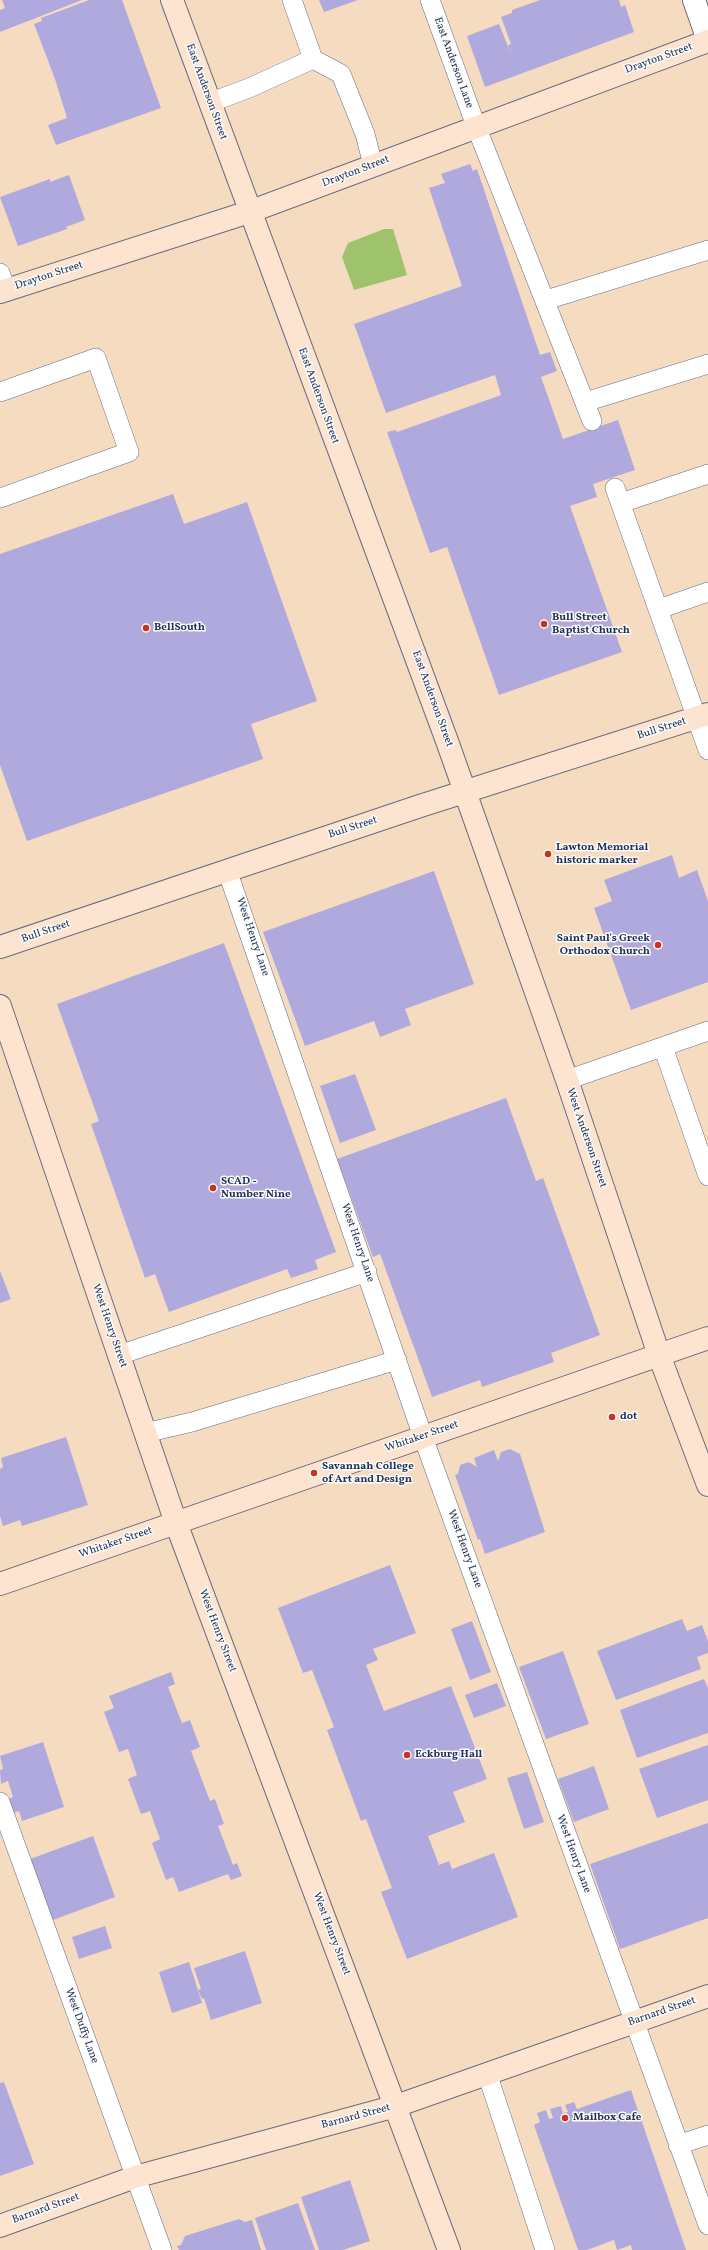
<!DOCTYPE html>
<style>
body{margin:0}
canvas{display:block;background:#f5dcc1}
</style>
<canvas width="708" height="2250"></canvas>
<script>
const ctx = document.querySelector('canvas').getContext('2d');
ctx.lineJoin = 'round';
function fillPath(path, color) {
  ctx.fillStyle = color;
  ctx.fill(path, 'evenodd');
}
function trace(path, color, width, dash) {
  ctx.strokeStyle = color;
  ctx.lineWidth = width;
  ctx.lineCap = dash ? 'butt' : 'round';
  ctx.setLineDash(dash || []);
  ctx.stroke(path);
}
function label(font, color, halo, rows, align = 'center') {
  ctx.font = font + ' Vollkorn,serif';
  ctx.lineWidth = 3;
  ctx.setLineDash([]);
  ctx.textBaseline = 'middle';
  ctx.strokeStyle = halo;
  ctx.fillStyle = color;
  for (const [text, x, y, turn = 0] of rows) {
    ctx.save();
    ctx.translate(x, y);
    ctx.rotate((+turn || 0) * Math.PI / 180);
    ctx.textAlign = isNaN(turn) ? turn : align;
    if (halo) ctx.strokeText(text, 0, 0);
    ctx.fillText(text, 0, 0);
    ctx.restore();
  }
}
fillPath(new Path2D(`
 M384,229H393L407,275L354,290L342,257L348,243Z`), '#9fc26c');
fillPath(new Path2D(`
 M2,0H82L0,32V10L5,8Z
 M89,0H122L161,108L56,145L48,125L67,118L55,79L34,24L42,21L41,18Z
 M319,0H358L324,12Z
 M540,0H619L621,7L625,5L634,32L485,87L467,36L499,24L511,54L508,45L511,44L501,17L512,13V10Z
 M470,164L473,171L477,169L540,355L550,352L557,371L541,377L563,439L618,420L635,470L593,484L597,497L570,506L622,652L499,695L447,547L430,553L387,432L396,430L397,432L501,395L495,375L386,413L354,324L462,286L429,188L445,183L441,174Z
 M69,175L85,220L66,227L67,229L18,246L0,197L50,179V182Z
 M173,494L184,524L247,502L317,701L251,724L263,759L27,841L0,765V554Z
 M672,855L679,878L697,870L708,901V982L631,1010L594,908L612,901L604,880Z
 M434,871L474,984L405,1009L411,1025L380,1037L374,1021L305,1046L263,932Z
 M224,943L336,1252L315,1260L318,1269L291,1278L287,1269L169,1312L155,1274L145,1278L91,1124L99,1121L57,1004Z
 M355,1074L376,1130L340,1143L320,1086Z
 M506,1098L536,1181L543,1178L600,1335L551,1353L554,1362L482,1387L480,1380L432,1397L380,1254L373,1257L337,1159Z
 M0,1271L11,1299L0,1303Z
 M66,1437L88,1505L22,1526L20,1520L3,1526L0,1516V1469L3,1467L1,1458Z
 M510,1449L520,1454L545,1532L485,1554L480,1539L478,1540L455,1475L458,1474L460,1465L469,1462L477,1467L474,1458L494,1450L498,1461L501,1452Z
 M390,1565L416,1633L373,1649L378,1660L366,1665L384,1711L451,1686L487,1779L453,1792L465,1822L428,1836L439,1865L449,1861L452,1869L494,1853L518,1917L407,1959L381,1892L392,1888L366,1819L361,1821L327,1730L334,1727L312,1670L303,1673L278,1608Z
 M682,1619L687,1631L702,1625L708,1641V1653L697,1657L701,1669L616,1700L597,1651Z
 M472,1621L491,1672L470,1680L451,1629Z
 M563,1651L589,1724L546,1739L519,1667Z
 M171,1672L175,1684L168,1687L182,1723L190,1720L200,1747L191,1751L210,1801L215,1799L224,1824L218,1826L233,1865L237,1863L242,1876L231,1880L228,1874L179,1892L173,1877L166,1880L152,1843L160,1839L150,1811L141,1814L128,1779L137,1775L128,1749L119,1752L104,1712L114,1708L109,1696Z
 M704,1679L708,1688V1733L637,1758L620,1710Z
 M497,1683L506,1706L474,1718L465,1695Z
 M43,1742L64,1807L22,1821L19,1811L13,1813L9,1799L13,1797L8,1781L1,1784L0,1770L3,1769L0,1756Z
 M708,1745V1800L657,1818L639,1769Z
 M594,1766L609,1809L574,1822L558,1779Z
 M527,1772L544,1822L524,1829L507,1778Z
 M708,1823V1918L620,1949L590,1864Z
 M93,1836L115,1897L53,1920L30,1859Z
 M105,1926L112,1948L79,1959L72,1937Z
 M245,1951L262,2003L211,2020L204,1998L202,1999L198,1990L201,1989L194,1968Z
 M189,1962L202,2003L172,2013L159,1972Z
 M4,2082L34,2164L0,2176V2083Z
 M631,2090L686,2250H632L631,2245L617,2250L614,2240L587,2250H578L534,2125L540,2122L537,2113L546,2110L549,2119L553,2118L550,2109L561,2106L563,2113L568,2112L565,2105L574,2102L577,2109Z
 M350,2180L370,2241L343,2250H319L301,2197Z
 M298,2203L315,2250H266L255,2218Z
 M239,2219L245,2222L252,2220L261,2250H179L177,2246L181,2245L185,2236Z`), '#b0a9dd');
const lane = new Path2D(`
 M292,0L313,59L341,74L365,134L373,165
 M430,0L476,126L592,421
 M209,103L249,88L313,59
 M0,273L6,290
 M546,300L708,250
 M0,392L96,358L129,452L0,498
 M585,402L708,364
 M615,488L708,750
 M621,503L708,474
 M659,609L708,592
 M227,870L423,1437L708,2225
 M663,1047L708,1176
 M567,1080L708,1031
 M119,1355L367,1272
 M145,1433L192,1422L397,1360
 M0,1802L162,2250
 M487,2073L545,2250
 M678,2145L708,2135`);
const street = new Path2D(`
 M694,0L708,40`);
const secondary = new Path2D(`
 M172,0L447,741L567,1080L659,1355L708,1485
 M0,292L249,212L708,41
 M0,947L420,806L708,714
 M0,1006L176,1523L449,2250
 M0,1584L708,1338
 M0,2226L135,2177L396,2106L708,1996`);
trace(lane, '#676c81', 20);
trace(street, '#676c81', 24);
trace(secondary, '#676c81', 24);
trace(lane, '#fff', 19);
trace(street, '#fff', 22);
trace(secondary, '#fde4d0', 22);
for (const [x, y, r, color] of [
 [544,624,4,"#c8321e"],
 [146,628,4,"#c8321e"],
 [548,854,4,"#c8321e"],
 [658,945,4,"#c8321e"],
 [213,1188,4,"#c8321e"],
 [612,1417,4,"#c8321e"],
 [314,1473,4,"#c8321e"],
 [407,1755,4,"#c8321e"],
 [565,2118,4,"#c8321e"]
]) {
  const dot = new Path2D();
  dot.arc(x, y, r, 0, 2 * Math.PI);
  ctx.fillStyle = color;
  ctx.fill(dot);
  trace(dot, '#fdfcf7', 1.5);
}
label('11px', '#1b2f5e', '#fdfcf7', [
 ["Drayton Street",659,59,-20],
 ["East Anderson Lane",453,63,70],
 ["East Anderson Street",206,92,70],
 ["Drayton Street",356,172,-21],
 ["Drayton Street",49,276,-18],
 ["East Anderson Street",318,396,70],
 ["East Anderson Street",432,699,70],
 ["Bull Street",662,729,-18],
 ["Bull Street",353,828,-18],
 ["Bull Street",46,932,-19],
 ["West Henry Lane",252,937,71],
 ["West Anderson Street",586,1138,71],
 ["West Henry Lane",357,1243,71],
 ["West Henry Street",109,1326,71],
 ["Whitaker Street",422,1437,-19],
 ["Whitaker Street",116,1543,-19],
 ["West Henry Lane",464,1549,70],
 ["West Henry Street",217,1631,69],
 ["West Henry Lane",573,1854,70],
 ["West Henry Street",331,1934,69],
 ["Barnard Street",662,2012,-19],
 ["West Duffy Lane",81,2026,70],
 ["Barnard Street",356,2117,-15],
 ["Barnard Street",46,2209,-20]
]);
label('bold 11px', '#1b2f5e', '#fdfcf7', [
 ["Bull Street",552,618],
 ["Baptist Church",552,631],
 ["BellSouth",154,628],
 ["Lawton Memorial",556,848],
 ["historic marker",556,861],
 ["Saint Paul's Greek",650,939,"right"],
 ["Orthodox Church",650,952,"right"],
 ["SCAD -",221,1182],
 ["Number Nine",221,1195],
 ["dot",620,1417],
 ["Savannah College",322,1467],
 ["of Art and Design",322,1480],
 ["Eckburg Hall",415,1755],
 ["Mailbox Cafe",573,2118]
], 'left');
</script>
